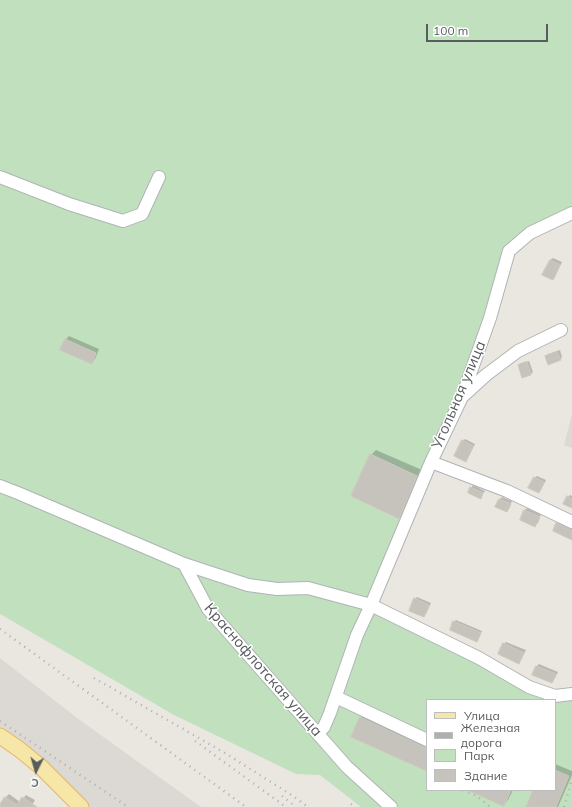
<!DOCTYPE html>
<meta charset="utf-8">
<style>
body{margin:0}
#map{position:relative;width:572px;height:807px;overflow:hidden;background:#eae7e0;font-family:Mulish,sans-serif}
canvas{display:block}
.legend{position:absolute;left:426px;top:699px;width:130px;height:92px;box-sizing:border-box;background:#fff;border:1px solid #bcbebf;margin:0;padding:5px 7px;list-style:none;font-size:12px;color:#585c5f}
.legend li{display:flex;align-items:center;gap:8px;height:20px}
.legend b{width:20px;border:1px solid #bcbebf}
.north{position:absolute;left:16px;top:751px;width:40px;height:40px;-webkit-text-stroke:3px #fff;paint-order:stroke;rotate:185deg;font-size:11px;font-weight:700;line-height:16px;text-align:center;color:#585c5f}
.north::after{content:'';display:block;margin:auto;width:14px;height:18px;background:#585c5f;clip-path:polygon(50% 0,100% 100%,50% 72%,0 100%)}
.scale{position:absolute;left:426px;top:24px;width:122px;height:18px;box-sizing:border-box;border:2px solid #585c5f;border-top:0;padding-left:5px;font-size:12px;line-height:14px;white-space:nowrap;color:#585c5f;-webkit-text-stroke:3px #fff;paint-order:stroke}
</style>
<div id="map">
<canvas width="572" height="807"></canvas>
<ul class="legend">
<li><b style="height:5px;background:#f6e6a8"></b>Улица</li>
<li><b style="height:5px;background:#aeafaf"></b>Железная дорога</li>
<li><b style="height:11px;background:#c0e0be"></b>Парк</li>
<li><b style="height:11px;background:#c6c2bc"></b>Здание</li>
</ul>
<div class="north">С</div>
<div class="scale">100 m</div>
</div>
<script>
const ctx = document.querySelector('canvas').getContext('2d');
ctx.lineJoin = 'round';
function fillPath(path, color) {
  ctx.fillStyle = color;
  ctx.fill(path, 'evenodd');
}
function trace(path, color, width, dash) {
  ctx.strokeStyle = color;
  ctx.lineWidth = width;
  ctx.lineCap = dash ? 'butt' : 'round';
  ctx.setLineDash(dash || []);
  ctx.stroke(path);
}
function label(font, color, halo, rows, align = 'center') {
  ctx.font = font + ' Mulish,sans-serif';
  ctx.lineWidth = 3;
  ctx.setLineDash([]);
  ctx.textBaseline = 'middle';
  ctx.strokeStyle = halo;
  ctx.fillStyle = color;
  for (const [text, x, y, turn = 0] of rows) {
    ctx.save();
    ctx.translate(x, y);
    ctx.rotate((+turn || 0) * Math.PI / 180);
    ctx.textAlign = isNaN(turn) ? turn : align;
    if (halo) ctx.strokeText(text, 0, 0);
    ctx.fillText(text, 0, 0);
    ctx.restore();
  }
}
fillPath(new Path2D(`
 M572,414V448L564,445Z
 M0,658L77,718L201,807H86L0,730Z`), '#dcd9d4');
fillPath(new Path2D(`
 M0,0H572V213L509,251L490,318L424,479L371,454L351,496L406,523L372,605L554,700H427V790H555V700L572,699V807H361L320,775L296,774L174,715L0,614Z`), '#c0e0be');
fillPath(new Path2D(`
 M553,258L562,262L555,277L553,279L550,260Z
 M69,336L99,349L95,359L91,363L66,339Z
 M560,350L562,357L560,360L546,356L548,354Z
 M529,361L533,372L531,374L523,377L519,366L521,363Z
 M465,439L475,444L468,458L466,461L463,441Z
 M376,450L422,470L404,513L399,518L353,496L371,455Z
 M537,476L546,480L541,490L539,492L534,478Z
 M473,485L485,491L480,498L469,492Z
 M570,495L572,496V507L568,497Z
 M502,497L512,501L509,509L496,506L500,499Z
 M527,508L541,514L538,523L535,525L525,510Z
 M561,520L572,525V539L554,530L557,523Z
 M417,597L431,603L426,614L424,616L415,599Z
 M456,620L482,631L479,638L477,641L454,622Z
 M506,642L526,650L521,660L519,662L504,644Z
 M539,664L558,672L554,680L552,682L534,674L537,666Z
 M366,712L427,741V770L353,737L361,717Z
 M555,764L572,771V775L558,807H527L534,790H555Z
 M471,790H513L508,800L503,805Z
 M9,794L20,802L26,795L35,800L31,807H2L5,798Z`), '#0003');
const building = new Path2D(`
 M550,260L560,265L553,280L542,275Z
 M65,339L96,353L92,364L60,350Z
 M557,352L561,360L548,365L545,356Z
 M527,362L531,375L522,378L518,365Z
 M462,440L473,446L466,462L454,456Z
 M370,454L417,476L399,519L351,496Z
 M534,477L544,482L539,493L528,488Z
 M470,487L483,493L481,499L468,493Z
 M567,496L572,499V508L563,504Z
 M499,499L511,504L507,512L495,507Z
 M524,510L540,517L535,527L520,520Z
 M556,523L572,529V540L553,531Z
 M414,598L429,605L424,617L409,611Z
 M453,621L481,633L477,642L450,630Z
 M503,643L524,653L519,664L498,654Z
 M536,666L556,674L552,683L532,675Z
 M360,717L424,747H427V771L351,737Z
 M555,770L569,776L556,807H526L533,790H555Z
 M468,790H511L504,806Z
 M5,797L17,805L22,797L37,807H0V804Z`);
fillPath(building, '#c6c2bc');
trace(building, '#cec8bf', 1);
const minor = new Path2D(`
 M0,177L69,204L123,221L142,214L159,177
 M464,395L486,375L518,351L561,330
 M431,462L507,491L572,522
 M0,486L18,493L184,564L208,609L347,767L391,807
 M184,564L248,585L277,589L308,588L371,605L479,658L529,687L555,696L572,694
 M336,697L427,740
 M318,733L324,727L330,713L357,635L371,605L431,462L462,397L490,318L509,251L530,233L572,213`);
const major = new Path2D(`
 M0,736L19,749L41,767L81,807`);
trace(minor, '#b0b3b6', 14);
trace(major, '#e3b760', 17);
trace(minor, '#fff', 12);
trace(major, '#f6e6a8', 15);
trace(new Path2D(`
 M0,629L246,807
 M94,678L225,753L293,796L308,807
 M0,721L128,807
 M195,741L286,807
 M463,790L477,796L490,807
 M282,796L296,807
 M351,804L355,807
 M564,807L572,780`), '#aeafaf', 2.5, [1, 5]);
label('15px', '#585c5f', '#fff', [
 ["Угольная улица",459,395,-67],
 ["Краснофлотская улица",263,670,49]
]);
</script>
